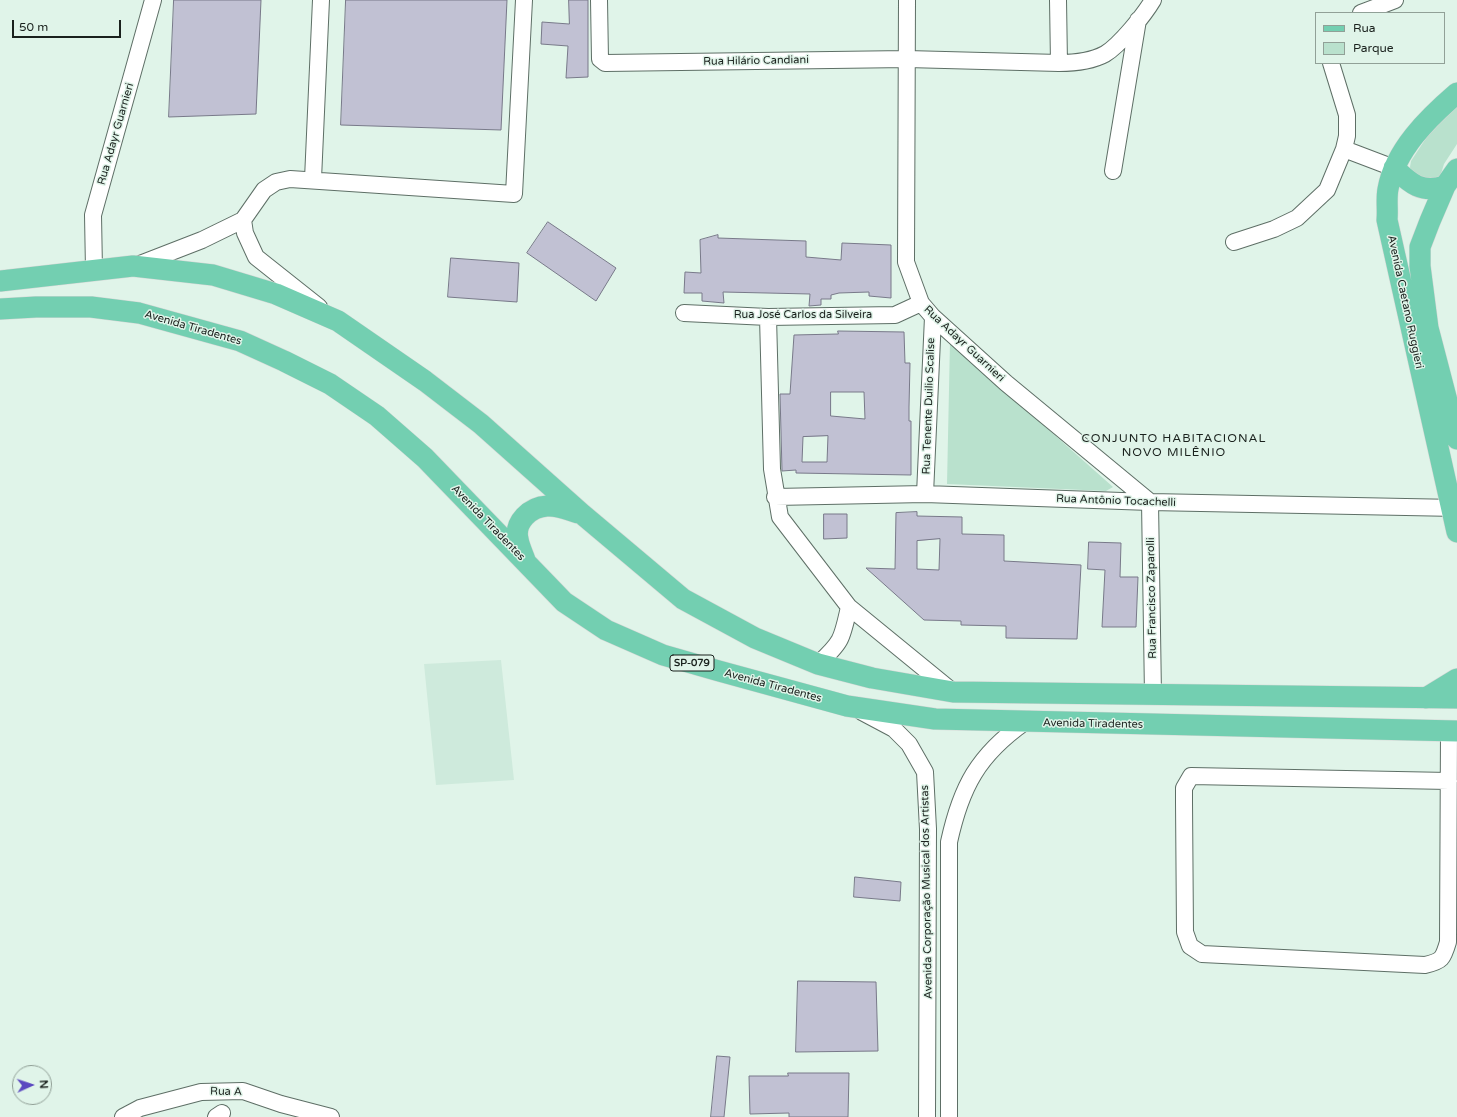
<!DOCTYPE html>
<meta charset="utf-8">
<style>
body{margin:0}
#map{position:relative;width:1457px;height:1117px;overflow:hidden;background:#e0f4e9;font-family:"Varela Round",sans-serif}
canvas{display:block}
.legend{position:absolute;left:1315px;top:12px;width:130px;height:52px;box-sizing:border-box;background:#e0f4e9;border:1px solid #91a097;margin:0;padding:5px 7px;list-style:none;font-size:12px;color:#1a211d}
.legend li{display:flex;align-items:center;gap:8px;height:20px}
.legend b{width:20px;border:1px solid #91a097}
.north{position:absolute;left:12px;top:1065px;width:40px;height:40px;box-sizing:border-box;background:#e0f4e9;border:1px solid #91a097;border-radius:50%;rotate:87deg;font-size:11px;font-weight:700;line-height:16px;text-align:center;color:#1a211d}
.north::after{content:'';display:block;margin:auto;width:14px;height:18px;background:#5b48c0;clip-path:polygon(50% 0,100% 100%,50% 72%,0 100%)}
.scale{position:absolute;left:12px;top:20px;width:109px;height:18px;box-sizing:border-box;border:2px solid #1a211d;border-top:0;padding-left:5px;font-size:12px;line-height:14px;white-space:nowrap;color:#1a211d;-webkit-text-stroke:3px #e0f4e9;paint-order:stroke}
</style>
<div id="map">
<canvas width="1457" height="1117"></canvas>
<ul class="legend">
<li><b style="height:5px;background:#73cfb1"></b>Rua</li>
<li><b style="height:11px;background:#b9e1cd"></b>Parque</li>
</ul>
<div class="north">N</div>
<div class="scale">50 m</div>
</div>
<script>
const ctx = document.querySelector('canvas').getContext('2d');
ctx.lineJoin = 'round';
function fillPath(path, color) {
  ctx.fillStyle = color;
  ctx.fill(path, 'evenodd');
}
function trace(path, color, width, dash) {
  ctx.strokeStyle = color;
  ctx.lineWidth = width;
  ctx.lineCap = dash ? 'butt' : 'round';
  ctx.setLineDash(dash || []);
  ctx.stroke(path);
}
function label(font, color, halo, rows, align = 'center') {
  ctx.font = font + ' "Varela Round",sans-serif';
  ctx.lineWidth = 3;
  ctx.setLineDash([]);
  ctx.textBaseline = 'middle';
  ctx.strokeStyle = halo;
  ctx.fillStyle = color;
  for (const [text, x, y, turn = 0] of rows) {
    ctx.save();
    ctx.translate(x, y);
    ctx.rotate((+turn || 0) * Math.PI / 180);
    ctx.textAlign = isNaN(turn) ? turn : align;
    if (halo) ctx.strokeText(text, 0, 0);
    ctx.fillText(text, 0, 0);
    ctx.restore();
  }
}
fillPath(new Path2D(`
 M501,660L514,780L436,785L424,664Z`), '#ceeadc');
fillPath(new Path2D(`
 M1457,106V144L1444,164L1440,177L1430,183L1411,172L1410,167L1411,161L1434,126Z
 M950,342L1113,487L1106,491L947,484Z`), '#b9e1cd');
const building = new Path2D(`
 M174,0H261L256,114L169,117Z
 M346,0H507L501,130L341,125Z
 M569,0H588V77L566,78L568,46L541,44L542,22L569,24Z
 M548,222L616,268L596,301L527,253Z
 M718,235V238L806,241V257L841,260L842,243L891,245V298L869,296V292L839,293L831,295V299H821V305L809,306L810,294L723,292L724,303L702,301V293H684L685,272L701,273L700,240Z
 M451,258L519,263L517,302L448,297Z
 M838,331L904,332L905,363H910L909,407V421H911V475L796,473V470L782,471L780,394H790L794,335L838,334ZM831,392H864L865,419L831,416ZM828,436L827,462H802L803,437Z
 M917,512V516L962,517V534L1004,535V561L1081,565L1077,639L1006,638V626L961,625V621L924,620L866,568L895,569L896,513ZM940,539L939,570L917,569V541Z
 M824,514H847V538L824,539Z
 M1089,542L1121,543L1120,577H1138L1136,627H1102L1105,570L1088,569Z
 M855,877L901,882L900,901L854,897Z
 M798,981L876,982L878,1051L796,1052Z
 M717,1056L730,1057L724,1117H711Z
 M788,1073H849L848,1117H789V1113L750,1114L749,1076H788Z`);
fillPath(building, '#c1c1d3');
trace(building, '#787989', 1);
const minor = new Path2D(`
 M599,0L600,59L605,63L907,59L1059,63C1074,63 1092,61 1105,54C1120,45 1144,15 1153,0
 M907,0L906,262L921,303L933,317L1006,383L1150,502
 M1058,0L1059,63
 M1361,13L1395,0
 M1344,149L1394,168
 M1113,171L1138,20
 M313,179L321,0
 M243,220L245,233L256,257L319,307
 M1234,242L1274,229L1297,218L1327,190L1344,149L1347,136V115L1331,63
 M135,266L202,240L243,220L264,190L276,182L290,179L514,194L524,0
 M94,270L93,215L153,0
 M684,313L768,317L895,315L921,303
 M768,317L772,469L780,517L849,607L953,692
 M925,494L933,317
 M775,497L925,494L1150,502L1457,508
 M1150,502L1153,695
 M818,664C842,642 842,639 849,607
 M862,712L894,729L909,744L925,772L928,829L927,1117
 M1449,781L1191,776L1184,788V802L1185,932L1190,946L1202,954L1425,965C1442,961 1443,959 1448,942L1449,731
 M123,1117L140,1108L201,1092L243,1091L281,1104L331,1117
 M216,1117L222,1113
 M949,1117V842C961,787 978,755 1025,722`);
const major = new Path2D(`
 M1457,93C1428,118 1395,150 1388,189C1386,199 1388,210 1387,220L1457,532
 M1394,168C1410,183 1421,194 1445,186
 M1457,169L1445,186L1430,221L1420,247V266L1428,328L1457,439
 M0,281L133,266L213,275L276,294L338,321L425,381L481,424L582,514L683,599L755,638L818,664L872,678L953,692L1457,698
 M0,309L36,307H91L139,313L240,341L284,361L330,384L377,416L425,458L564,602L606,630L663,655L719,671L847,706L935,719L1457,731
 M525,560C523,554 519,546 518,539C514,522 530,507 547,506C558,505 568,510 578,513
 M1426,698L1457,679`);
trace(minor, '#5e6f66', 18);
trace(major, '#d6d7d6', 22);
trace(minor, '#fff', 16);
trace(major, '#73cfb1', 21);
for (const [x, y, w] of [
 [692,663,44]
]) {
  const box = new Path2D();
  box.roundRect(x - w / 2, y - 8, w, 16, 3);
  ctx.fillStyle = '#e0f4e9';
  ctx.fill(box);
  trace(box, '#1a211d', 1);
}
label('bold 10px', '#1a211d', null, [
 ["SP-079",692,663]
]);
label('11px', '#1a211d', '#e0f4e9', [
 ["Rua Hilário Candiani",756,61,-1],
 ["Rua Adayr Guarnieri",116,134,-74],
 ["Avenida Caetano Ruggieri",1405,302,78],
 ["Rua José Carlos da Silveira",803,315],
 ["Avenida Tiradentes",193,328,16],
 ["Rua Adayr Guarnieri",964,344,43],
 ["Rua Tenente Duilio Scalise",929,406,-88],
 ["Rua Antônio Tocachelli",1116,501,2],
 ["Avenida Tiradentes",488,523,46],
 ["Rua Francisco Zaparolli",1152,598,-91],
 ["Avenida Tiradentes",773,686,15],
 ["Avenida Tiradentes",1093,724,1],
 ["Avenida Corporação Musical dos Artistas",927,892,-91],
 ["Rua A",226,1092,1]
]);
ctx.letterSpacing = '1px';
label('12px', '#1a211d', '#e0f4e9', [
 ["CONJUNTO HABITACIONAL",1174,439],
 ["NOVO MILÊNIO",1174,453]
]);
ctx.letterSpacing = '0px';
</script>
